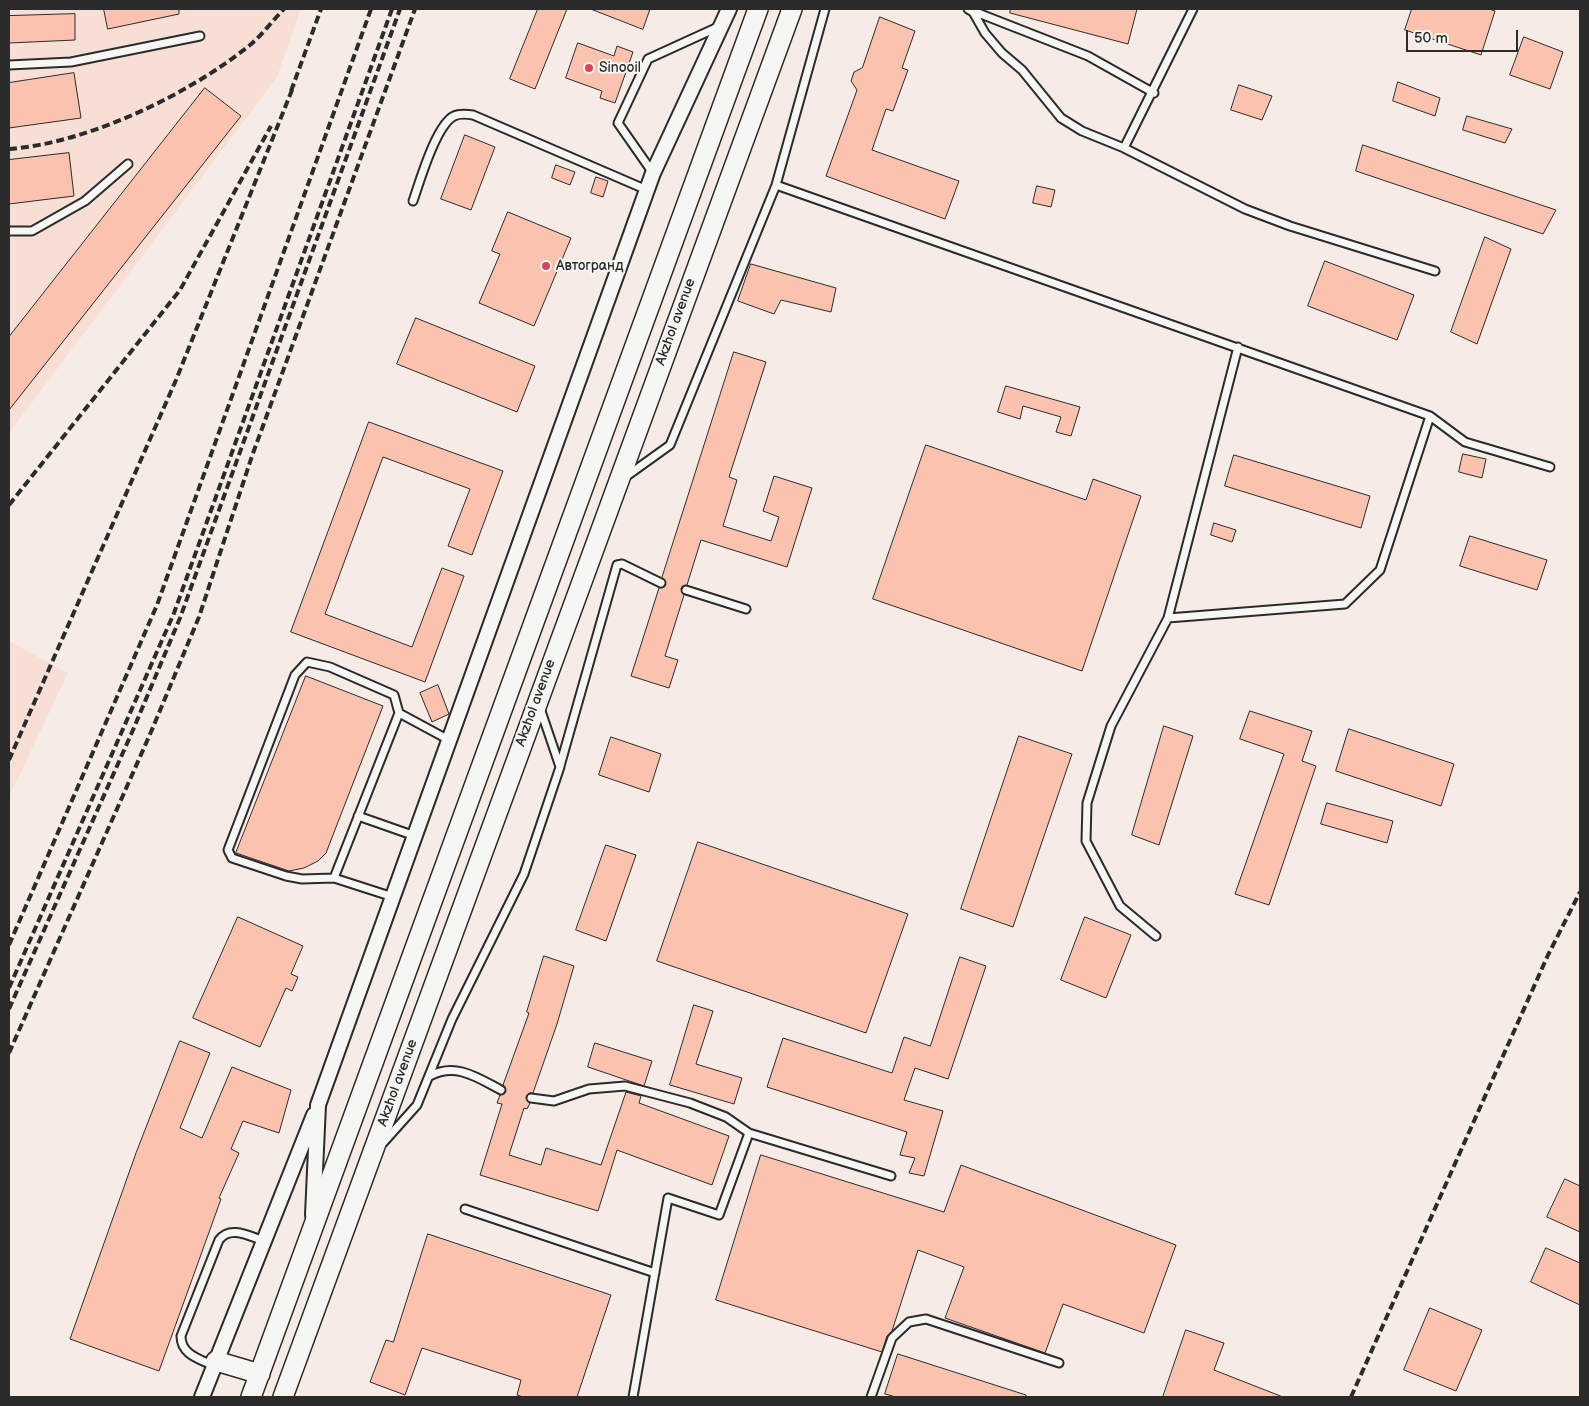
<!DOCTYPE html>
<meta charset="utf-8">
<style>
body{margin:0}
#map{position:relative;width:1589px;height:1406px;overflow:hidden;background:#f7ece5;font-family:"Balsamiq Sans",sans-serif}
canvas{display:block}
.frame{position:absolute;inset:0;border:10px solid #2b2b2b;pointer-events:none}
.scale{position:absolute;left:1406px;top:30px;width:112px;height:22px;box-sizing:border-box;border:2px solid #2b2b2b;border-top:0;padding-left:6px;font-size:15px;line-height:18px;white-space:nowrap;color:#2b2b2b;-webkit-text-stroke:4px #f6f6f2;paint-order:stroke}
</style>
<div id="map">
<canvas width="1589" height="1406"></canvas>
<div class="frame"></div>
<div class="scale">50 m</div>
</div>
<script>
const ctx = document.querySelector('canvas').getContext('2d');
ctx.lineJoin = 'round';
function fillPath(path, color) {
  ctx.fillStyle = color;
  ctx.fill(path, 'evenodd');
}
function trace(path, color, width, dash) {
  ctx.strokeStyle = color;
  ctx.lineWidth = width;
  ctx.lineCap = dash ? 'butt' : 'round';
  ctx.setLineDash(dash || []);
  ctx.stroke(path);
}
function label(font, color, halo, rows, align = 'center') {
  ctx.font = font + ' "Balsamiq Sans",sans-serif';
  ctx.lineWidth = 4;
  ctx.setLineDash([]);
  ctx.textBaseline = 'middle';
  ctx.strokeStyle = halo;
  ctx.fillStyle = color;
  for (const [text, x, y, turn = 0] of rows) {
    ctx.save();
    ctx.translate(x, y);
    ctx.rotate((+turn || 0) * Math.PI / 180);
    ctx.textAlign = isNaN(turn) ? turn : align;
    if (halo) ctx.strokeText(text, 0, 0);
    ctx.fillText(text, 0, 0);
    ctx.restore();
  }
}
fillPath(new Path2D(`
 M9,9H301L277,77L9,433Z
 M9,641L68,673L9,797Z`), '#f8dfd5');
const building = new Path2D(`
 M104,9H179V14L108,29Z
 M538,9H567L535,89L510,79Z
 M591,9H650L643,29Z
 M1011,9H1137L1128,44L1010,13Z
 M1412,9H1489L1495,11L1481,55L1405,30Z
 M75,14V40L9,43V16Z
 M880,17L915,31L902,68L908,70L893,111L886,109L872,150L959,181L945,219L826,176L857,90L851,81L854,72L862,68Z
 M1524,37L1563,52L1550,89L1510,75Z
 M578,43L614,56L617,46L633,52L615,103L600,98L602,91L566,78Z
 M74,73L81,118L9,128V83Z
 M1398,82L1440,98L1435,116L1393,101Z
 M1239,85L1272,96L1262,120L1231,110Z
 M205,88L241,116L9,410V337Z
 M1467,116L1512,129L1505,143L1463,130Z
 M465,135L495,147L471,210L441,199Z
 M1363,145L1556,210L1543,234L1356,171Z
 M69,153L74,196L9,204V160Z
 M556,165L575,172L570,185L552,178Z
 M596,177L608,181L603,197L591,193Z
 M1037,186L1055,190L1051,207L1033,203Z
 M508,212L571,238L534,326L479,303L500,254L492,251Z
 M1485,237L1511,249L1477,344L1451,332Z
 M1325,261L1414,295L1397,340L1308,306Z
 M751,264L836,288L831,312L781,300L774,314L738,301Z
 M416,318L535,366L517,412L397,364Z
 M734,352L766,362L729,477L737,480L723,526L771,541L779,517L763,511L774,476L812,488L787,567L701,540L687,585L681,588L684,595L665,656L678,660L669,688L631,676L659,588L666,585L662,578Z
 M1006,386L1080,407L1071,436L1056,432L1061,417L1023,406L1020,419L998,412Z
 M369,422L503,471L472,555L448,546L470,489L383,457L325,614L412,647L442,568L464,576L425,682L291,632Z
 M926,445L1086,500L1093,479L1141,496L1082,671L873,599Z
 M1463,454L1486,459L1482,478L1459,472Z
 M1234,455L1370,496L1361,528L1225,486Z
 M1214,523L1236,530L1232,542L1211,535Z
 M1470,536L1547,560L1537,590L1460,566Z
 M306,676L383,706L326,853L318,861L304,868L289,871L236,853Z
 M438,685L449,714L432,722L420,693Z
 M1250,711L1312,731L1302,761L1316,766L1269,905L1235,894L1284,754L1240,739Z
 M1164,726L1193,736L1159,845L1132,835Z
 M1349,729L1454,764L1441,806L1336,771Z
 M1019,736L1072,754L1013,927L961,909Z
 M611,737L661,754L649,792L599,775Z
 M1327,803L1393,821L1387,843L1321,824Z
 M698,842L908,914L866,1033L657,961Z
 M606,845L636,855L606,941L576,930Z
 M238,917L303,946L291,974L298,977L292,991L286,988L260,1047L193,1018Z
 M1085,917L1131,935L1106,998L1061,980Z
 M544,956L574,966L557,1024L533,1093H529L526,1097L530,1103L527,1109L524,1108L509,1155L541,1165L546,1148L601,1165L626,1092L641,1096L639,1103L729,1136L712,1185L617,1150L598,1211L480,1175L502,1104L497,1103L500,1095L506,1092L503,1085L529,1013L527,1012Z
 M960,957L986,966L948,1079L915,1068L904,1100L943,1111L924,1176L909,1173L915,1158L900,1155L907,1132L767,1087L783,1038L892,1073L904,1037L930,1046Z
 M694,1005L713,1011L696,1064L742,1078L734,1104L670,1085Z
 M180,1041L210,1053L180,1128L202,1138L232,1067L291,1090L279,1133L243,1121L231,1149L239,1153L219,1198L221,1199L159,1371L70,1339L136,1153Z
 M595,1043L652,1061L644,1086L588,1067Z
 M761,1155L944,1212L961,1165L1176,1245L1144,1333L1063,1304L1045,1353L945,1318L964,1267L918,1250L892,1331L887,1336L882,1352L716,1300Z
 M1565,1179L1580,1186V1232L1547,1217Z
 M428,1234L611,1295L577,1397H523L517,1395L521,1380L422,1348L405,1395L370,1382L386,1340L393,1342Z
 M1546,1248L1580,1263V1305L1531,1282Z
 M1430,1308L1482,1330L1456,1391L1404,1370Z
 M1186,1330L1224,1343L1214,1370L1283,1397H1163Z
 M898,1354L1026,1395V1397H896L885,1394Z`);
fillPath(building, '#fac2af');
trace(building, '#2b2b2b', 1);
const lane = new Path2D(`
 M968,9L973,12L985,33L1002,53L1022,70L1061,118L1082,131L1124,148L1245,209L1290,226L1435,271
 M973,11L1088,56L1154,93
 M9,65L71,62L200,36
 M1124,148L1193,9
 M653,173L618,123L648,59L718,27
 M776,185L1430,416L1465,442L1550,467
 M413,201C420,181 436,125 454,116C460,113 467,114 473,115L647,190
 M9,231H32L85,201L128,164
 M624,478L670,445L776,185L825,9
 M686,590L746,609
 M1168,618L1345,604L1380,570L1430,416
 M560,766L617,565L622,564L661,583
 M358,816L415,836
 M334,878L399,713
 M393,897L334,878L302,879L286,876L232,858L228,850L295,675L307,662L330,667L394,695L399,713L449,740
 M1156,936L1120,906L1086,841L1087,803L1111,726L1168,618L1238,347
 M430,1076C456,1062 478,1078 501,1090
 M531,1098L554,1101L589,1089L625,1086L690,1103L726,1117L749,1133
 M383,1143L417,1105L452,1019L524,874L560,767L540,708
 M465,1209L655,1273
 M214,1366C200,1359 181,1355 181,1336L219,1240C230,1225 249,1236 264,1241
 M633,1397L668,1198L719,1215L749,1133L891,1176
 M871,1397L892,1338L909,1322L926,1319L1059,1363`);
const street = new Path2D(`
 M313,1215L318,1105L653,173L729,9
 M202,1397L314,1115`);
const secondary = new Path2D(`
 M216,1361L260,1374
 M251,1397L758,9
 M283,1397L792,9`);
trace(lane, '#2b2b2b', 11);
trace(street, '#2b2b2b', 18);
trace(secondary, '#2b2b2b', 22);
trace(lane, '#f6f6f2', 7);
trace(street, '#f6f6f2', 14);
trace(secondary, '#f6f6f2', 19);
trace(new Path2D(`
 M291,91L321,9
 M9,149C88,143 188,95 250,45C262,35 273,20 284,9
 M9,505L180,290L271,126
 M9,760L176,380L294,85
 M9,945L157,605L371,9
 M9,988L174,613L392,9
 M9,1009L133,730L180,618L400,9
 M9,1053L151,732L199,617L252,456L415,9
 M1351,1397L1548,955L1580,892`), '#2b2b2b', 4, [8, 4]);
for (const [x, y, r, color] of [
 [589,68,5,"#d1495b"],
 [546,266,5,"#d1495b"]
]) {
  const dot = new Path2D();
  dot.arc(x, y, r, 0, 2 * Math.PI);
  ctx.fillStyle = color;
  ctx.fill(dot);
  trace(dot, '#f6f6f2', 2);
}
label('14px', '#2b2b2b', '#f6f6f2', [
 ["Sinooil",599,68],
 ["Автогранд",556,266]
], 'left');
label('14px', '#2b2b2b', '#f6f6f2', [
 ["Akzhol avenue",676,322,-70],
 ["Akzhol avenue",536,703,-70],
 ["Akzhol avenue",398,1083,-70]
]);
</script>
